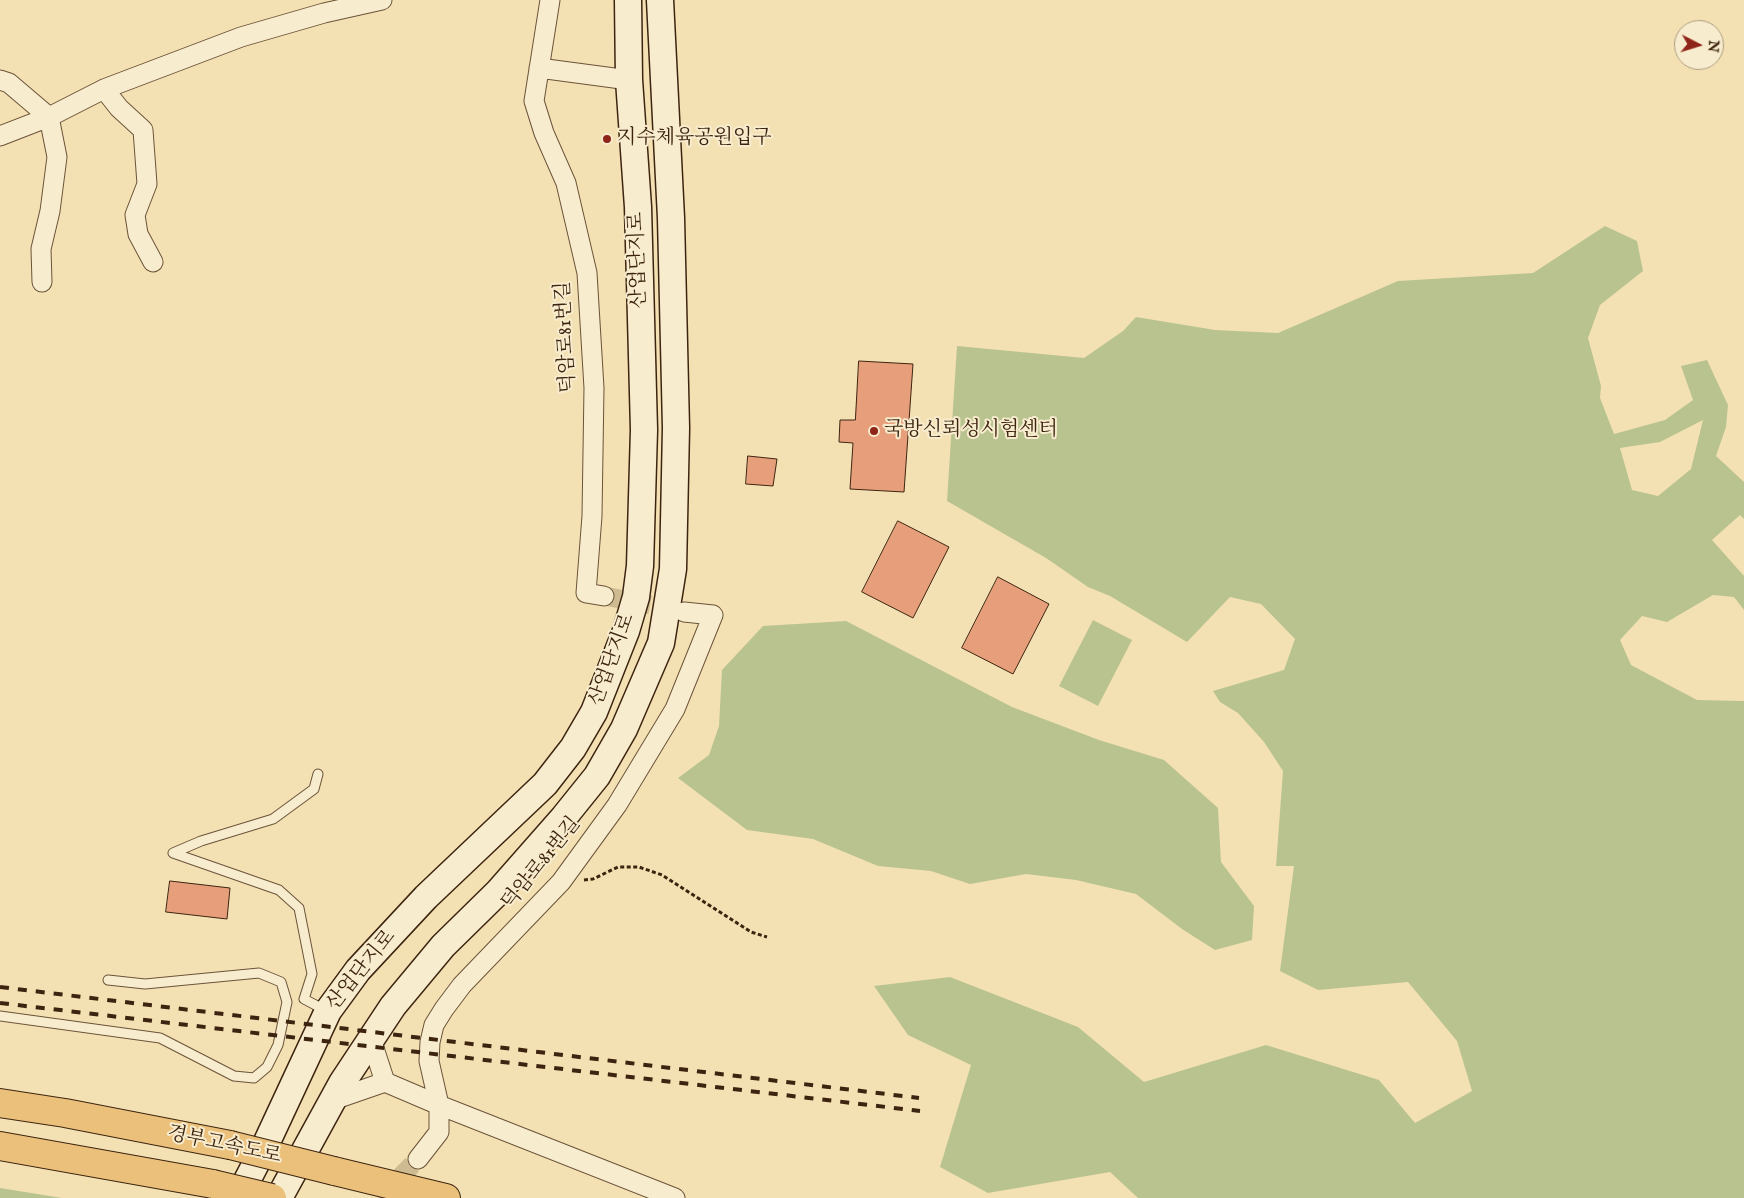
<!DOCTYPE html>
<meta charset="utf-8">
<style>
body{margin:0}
#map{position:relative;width:1744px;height:1198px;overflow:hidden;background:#f4e1b3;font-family:"IM FELL English",serif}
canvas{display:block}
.north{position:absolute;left:1674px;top:20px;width:50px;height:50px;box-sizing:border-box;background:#f8ecce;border:1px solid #ad9c82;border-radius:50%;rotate:95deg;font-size:14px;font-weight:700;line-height:20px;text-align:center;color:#3d2410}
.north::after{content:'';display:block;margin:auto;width:18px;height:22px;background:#8f2418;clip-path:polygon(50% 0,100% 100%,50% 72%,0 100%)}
</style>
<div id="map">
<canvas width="1744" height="1198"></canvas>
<div class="north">N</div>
</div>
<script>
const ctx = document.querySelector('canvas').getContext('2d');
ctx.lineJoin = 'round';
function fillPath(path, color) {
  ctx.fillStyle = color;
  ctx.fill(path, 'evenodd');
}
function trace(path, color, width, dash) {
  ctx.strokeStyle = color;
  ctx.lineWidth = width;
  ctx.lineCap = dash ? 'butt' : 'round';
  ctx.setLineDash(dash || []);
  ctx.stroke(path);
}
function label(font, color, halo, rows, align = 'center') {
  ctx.font = font + ' "IM FELL English","Noto Serif KR",serif';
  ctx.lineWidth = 4;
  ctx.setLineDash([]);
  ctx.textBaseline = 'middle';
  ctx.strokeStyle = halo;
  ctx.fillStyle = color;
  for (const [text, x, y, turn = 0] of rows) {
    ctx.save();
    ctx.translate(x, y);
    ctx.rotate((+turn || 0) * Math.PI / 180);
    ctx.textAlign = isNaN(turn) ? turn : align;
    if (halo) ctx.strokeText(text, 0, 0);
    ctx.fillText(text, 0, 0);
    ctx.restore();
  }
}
fillPath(new Path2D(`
 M1605,226L1637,241L1643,271L1600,305L1588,338L1601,386L1600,398L1614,434L1665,420L1693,400L1681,366L1707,360L1728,405L1726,427L1716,456L1744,482V519L1740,515L1712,540L1744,576V610L1734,597L1713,595L1667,622L1642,616L1620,640L1631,665L1697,700L1744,701V1198H1138L1110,1172L988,1193L940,1167L971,1065L908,1035L874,986L950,977L1078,1027L1144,1082L1266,1045L1379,1080L1415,1123L1472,1091L1457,1041L1408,982L1318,990L1280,971L1294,866H1276L1283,771L1264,742L1238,713L1220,702L1213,691L1284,670L1295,639L1261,604L1230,597L1187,642L1110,596L1088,587L1046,558L947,501L957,346L1084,358L1123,331L1136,317L1215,330L1278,333L1398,281L1533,273ZM1703,420L1691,469L1658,496L1632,490L1620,448L1660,442Z
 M1093,620L1132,640L1098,706L1059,686Z
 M846,621L1012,707L1099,740L1164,760L1218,808L1221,862L1254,906L1252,940L1215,950L1182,929L1136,894L1076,880L1026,874L970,884L931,871L878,866L813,839L747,830L678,778L709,755L719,726L722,670L763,626Z
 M0,1188L62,1198H0Z`), '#b9c38f');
const building = new Path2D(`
 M859,361L913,364L904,492L850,489L853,443L839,442L840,420H855Z
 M748,456L777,459L773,486L746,484Z
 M898,521L949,547L913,618L862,592Z
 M998,577L1049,604L1013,674L962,648Z
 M170,881L230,888L227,919L166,912Z`);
fillPath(building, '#e79f7b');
trace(building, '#3d2410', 1);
trace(new Path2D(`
 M604,596L678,610
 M379,1198L418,1159`), '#cfbb92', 19, [19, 9]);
const lane = new Path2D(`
 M318,774L314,789L273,819L201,841L173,853L279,890L299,908L312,974L304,999L325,1010
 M0,1016L160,1038L234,1076L254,1078L267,1067L278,1045L287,1002L281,982L259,973L145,984L108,980`);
const street = new Path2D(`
 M550,0L534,101L544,133L566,183L587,273L594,388L592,516L586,593L604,596
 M539,68L629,80
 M0,80L9,83L49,117L57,157L50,211L41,249L42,282
 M104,89L119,108L143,130L147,184L135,215L138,234L153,262
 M0,136L49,117L104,89L241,37L324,13L382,0
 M371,1039L385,1082
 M333,1100L385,1082L439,1105L675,1198
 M418,1159L439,1132V1105L429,1061L430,1042L434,1025L444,1009L462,985L561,882L617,805L675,709L713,615L684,612`);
const secondary = new Path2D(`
 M238,1198L266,1144L328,1011L358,970L426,897L545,784L573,748L594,712L626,631L636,597L640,566L644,430L638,207L629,80L628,0
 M279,1198L342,1083L393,1006L443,946L498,892L564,817L597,776L624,729L661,643L673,569L676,428L671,218L660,0`);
const highway = new Path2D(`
 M0,1103L65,1113L230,1145
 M0,1146L213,1184
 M334,1171L446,1198`);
trace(lane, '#6b5339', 11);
trace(street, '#6b5339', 21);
trace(secondary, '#3d2410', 29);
trace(highway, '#3d2410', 30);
trace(new Path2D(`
 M584,880L593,879L618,867H639L662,875L751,932L767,937`), '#3d2410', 3, [4, 2.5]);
trace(lane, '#f8ecce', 9);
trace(street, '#f8ecce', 19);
trace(secondary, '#f8ecce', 26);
trace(highway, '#eac07a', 28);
trace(new Path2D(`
 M0,987L919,1098
 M0,1003L920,1111`), '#3d2410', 4, [9, 9]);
const highwayBridge = new Path2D(`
 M230,1145L334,1171
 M213,1184L272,1198`);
trace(highwayBridge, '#3d2410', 30, []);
trace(highwayBridge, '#eac07a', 28);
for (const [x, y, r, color] of [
 [607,139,5,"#8f2418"],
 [874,431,5,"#8f2418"]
]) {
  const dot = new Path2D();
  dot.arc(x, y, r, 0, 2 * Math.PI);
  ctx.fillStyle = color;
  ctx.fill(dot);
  trace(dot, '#f8ecce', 2);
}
label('20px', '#3d2410', '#f8ecce', [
 ["지수체육공원입구",617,139],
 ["국방신뢰성시험센터",884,431]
], 'left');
label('20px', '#3d2410', '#f8ecce', [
 ["산업단지로",639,260,-92],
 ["덕암로81번길",567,337,-93],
 ["산업단지로",613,660,-70],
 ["덕암로81번길",542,864,-51],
 ["산업단지로",362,971,-51],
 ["경부고속도로",224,1146,12]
]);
</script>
